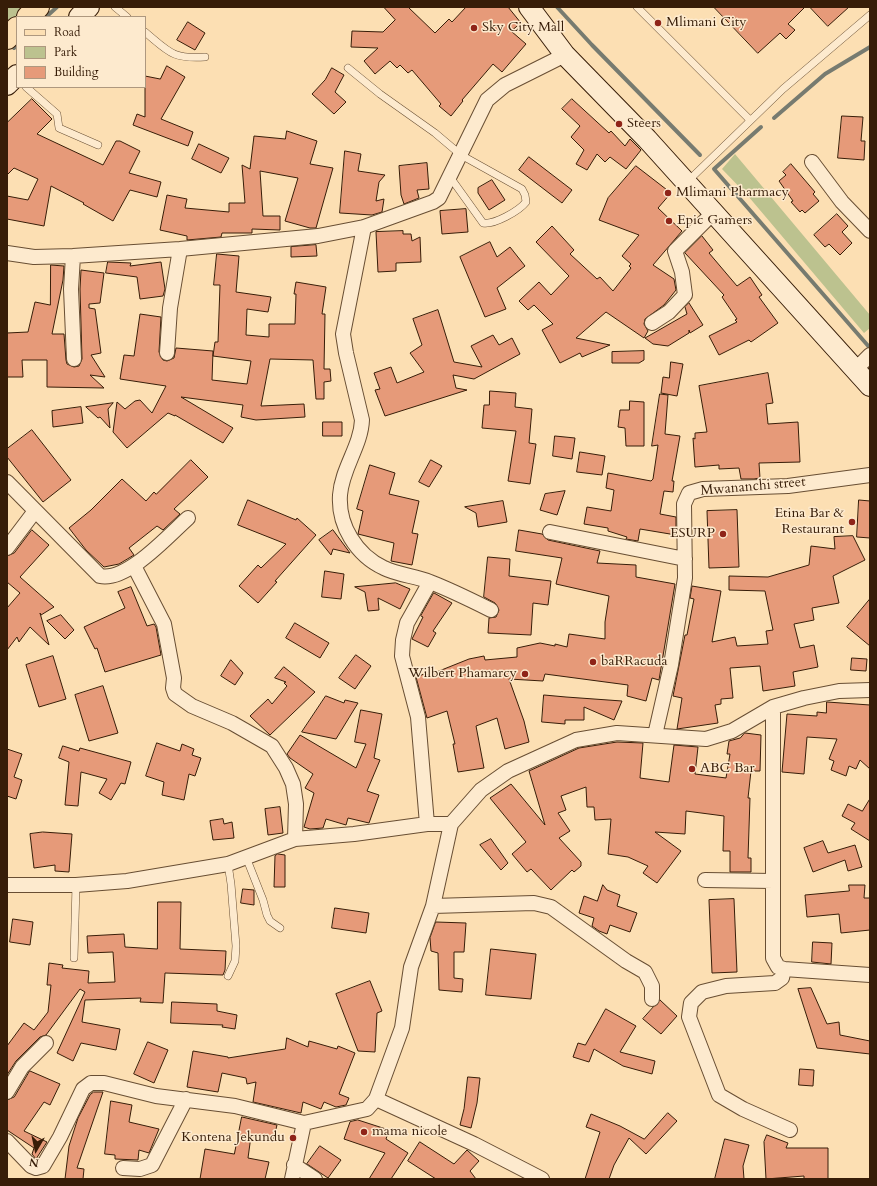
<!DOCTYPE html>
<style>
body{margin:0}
#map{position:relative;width:877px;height:1186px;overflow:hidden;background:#fcdfb3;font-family:Cardo,serif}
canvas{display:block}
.frame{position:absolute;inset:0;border:8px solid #371d08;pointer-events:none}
.legend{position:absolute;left:16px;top:16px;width:130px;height:72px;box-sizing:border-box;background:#fdeace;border:1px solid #ae987f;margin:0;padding:5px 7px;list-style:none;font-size:12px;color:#371d08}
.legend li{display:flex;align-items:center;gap:8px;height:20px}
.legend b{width:20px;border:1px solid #ae987f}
.north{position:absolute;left:16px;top:1130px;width:40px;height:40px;-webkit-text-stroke:3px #fdeace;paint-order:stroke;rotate:189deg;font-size:11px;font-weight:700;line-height:16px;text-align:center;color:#371d08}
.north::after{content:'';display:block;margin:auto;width:14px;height:18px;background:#371d08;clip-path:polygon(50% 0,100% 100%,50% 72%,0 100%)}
</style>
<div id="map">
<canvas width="877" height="1186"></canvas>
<div class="frame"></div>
<ul class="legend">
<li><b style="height:5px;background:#fcdfb3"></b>Road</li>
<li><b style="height:11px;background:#bcc28f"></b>Park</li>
<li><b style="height:11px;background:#e69a79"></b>Building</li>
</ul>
<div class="north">N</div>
</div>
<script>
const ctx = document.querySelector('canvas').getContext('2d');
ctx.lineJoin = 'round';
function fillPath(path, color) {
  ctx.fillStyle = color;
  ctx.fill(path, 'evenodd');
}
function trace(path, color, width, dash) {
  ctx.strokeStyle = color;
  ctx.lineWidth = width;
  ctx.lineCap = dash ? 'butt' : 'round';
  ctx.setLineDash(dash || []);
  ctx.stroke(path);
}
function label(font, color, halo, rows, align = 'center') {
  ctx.font = font + ' Cardo,serif';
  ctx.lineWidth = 3;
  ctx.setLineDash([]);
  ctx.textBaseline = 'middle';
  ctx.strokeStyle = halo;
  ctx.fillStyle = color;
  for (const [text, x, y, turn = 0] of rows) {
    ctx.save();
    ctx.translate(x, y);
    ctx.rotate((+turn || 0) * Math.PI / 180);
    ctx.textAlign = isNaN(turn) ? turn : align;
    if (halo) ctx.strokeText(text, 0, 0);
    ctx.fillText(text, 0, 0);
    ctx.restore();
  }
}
fillPath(new Path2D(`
 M7,7H27L7,27Z
 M735,154L870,315V328L864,333L748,196L722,169Z`), '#bcc28f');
trace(new Path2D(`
 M557,7L592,45L700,155
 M46,17L57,7
 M17,45L14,48L17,45
 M774,118L825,74L870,47
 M761,127L714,169L870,348`), '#777b70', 4);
const building = new Path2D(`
 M384,7H408L435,33L449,19L452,22L466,7H508L521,23L511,31L526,44L502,72L493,64L462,100L463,101L451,116L439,106L441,104L412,70L408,73L400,65L397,68L390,61L375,74L364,61L378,48L351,47L352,31L383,32L395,20Z
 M714,7H805L788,24L795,30L786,39L780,33L758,53Z
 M810,7H849L828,26Z
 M188,22L205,33L195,50L177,40Z
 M167,66L185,77L161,119L193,132L188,146L133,125L137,114L145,117V76L160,79Z
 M332,68L344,75L335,92L346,102L334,114L312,94L325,80Z
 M32,99L52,119L37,134L103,165L116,141H120L140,151L129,173L161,182L157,197L130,190L113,221L83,204L84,203L51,186L44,226L7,219V196L28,200L38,179L14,168L7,175V123Z
 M572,99L609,133L611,131L625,146L630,139L641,150L626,169L610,157L605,162L597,154L587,170L576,164L584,150L571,137L580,126L562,109Z
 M842,116L863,117L861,141H865L864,160L838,158Z
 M287,131L317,141L310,164L333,168L316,228H310L285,221L298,178L260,171L263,216H280V230L252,229V233H222L221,237L187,240V236L160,230L167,195L187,199L185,208L229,212V203H245L242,165L250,169L254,136L285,139Z
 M199,144L229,158L221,173L192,159Z
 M345,151L361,154L358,171L385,175L379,182L376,201L384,199L382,212L372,215L340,213Z
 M529,157L572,190L562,203L519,170Z
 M427,163L429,189L417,190L419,198L404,204L401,195L399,166Z
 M791,164L815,192L813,194L819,201L805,213L802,210L800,212L791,202L793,201L779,181L786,175L783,172Z
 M636,166L671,193L658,208L682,231L653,265L674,279L676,290L664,305L645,319L644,324L648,331L644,338L606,312L576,338L610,345L582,357L580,353L560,363L542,330L553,324L534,305L528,310L519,301L539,282L551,295L569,276L536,242L552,226L574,250L570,254L597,279L600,277L613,291L631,268L629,266L631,264L622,256L639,235L599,220L608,198Z
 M492,180L505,200L489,210L478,193V188Z
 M466,209L468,232L442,234L440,211Z
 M837,214L848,226L842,232L852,243L840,255L829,244L825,247L814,235Z
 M403,231V234H411L412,241L420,237L421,262L396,263V271L378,272L376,232Z
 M702,236L713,250L709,253L737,286L750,277L762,295L759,297L778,323L751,342L749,340L719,355L709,336L737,322L735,320L737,319L722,297L724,295L685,253Z
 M490,242L497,257L510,247L525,266L497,288L506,309L485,317L460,257Z
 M316,245L317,256L291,257V247Z
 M217,254L239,256L236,292L271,297L268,312L247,309L246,335L269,337V324H295L296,294H294L296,282L326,287L322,314H325L324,369H330L331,381L324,382V399H316L313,360L270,359L261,406L304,404L305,417L256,420L241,417L243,405L181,397L233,428L223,443L175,415V416L168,413L127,448L113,432L117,402L125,409L135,401L140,400L152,413L166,386L120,379L124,355L134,356L140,314L161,317L159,352L163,360L167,361L174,358L176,348L213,351L212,380L247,384L251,361L213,356L215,342H218L220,285H214Z
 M108,262L131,263L130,266L161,262L165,289L163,296L140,299L137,277L106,273Z
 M51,265L64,266L63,280L52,334H64L66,360L67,364L74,367L79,366L82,359L80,289L81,270L104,273L100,303L89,304V308L95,309L101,353L91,355L105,377L90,375L104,388L47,387V360H22L23,377H7V333L28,332L35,302L50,305Z
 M689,303L703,325L690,333L689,330V333L668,346L653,344L645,338L687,314L685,307Z
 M438,310L454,362L482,367L471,346L493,335L499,345L512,338L520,354L474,379L453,375L456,388L467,390L385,416L375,390L380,389L374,373L391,367L397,383L424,372L410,353L422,345L413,319Z
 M644,351V360L639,363H612V352Z
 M671,362L683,364L677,396L661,393L663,377L669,378Z
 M768,373L773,403L766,404L768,424L798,422L800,462L759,463L760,478L754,479H741L739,468L719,469V465L695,467L693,438L695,439V433L707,432L699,386Z
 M490,391L516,393L515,407L532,409L529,443L536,444L530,484L508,481L516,431L482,428L484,405H489Z
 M660,394L668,395L665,434L680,436L672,481H674L673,492L664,491L660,514L676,517V535L640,529L638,541L626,539L627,537L608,531V528L584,524L587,507L611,511L614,490L606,488L608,473L651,481L653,479L658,445L652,446Z
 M630,401L644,402V446H626L625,428L618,427L620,410H629Z
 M113,403L108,409L110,428L100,417L98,418L86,407Z
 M81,407L83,423L53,427L52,411Z
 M323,422H342V436H323Z
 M32,430L71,480L43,502L7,457V449Z
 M555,436L575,438L572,459L553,456Z
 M580,452L605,456L602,475L577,472Z
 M191,460L208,477L174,509L180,514L163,530L157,526L129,548L134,555L119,564L104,567L86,550L69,528L91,510L122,479L146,501L154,492L156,494Z
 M431,460L442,466L429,487L419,482Z
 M370,465L395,473L389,494L419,501L412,533L418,534L412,565L391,561L394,543L358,534L363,511L357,509Z
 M565,491L557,515L540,510L545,494Z
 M248,500L296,520L297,518L316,535L275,581L277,582L258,603L239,586L258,565L261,568L286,544L238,525Z
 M859,500L870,501V538L857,537Z
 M503,501L507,522L478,527L476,513L465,507Z
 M737,510L739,567L709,568L707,511Z
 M32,530L49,545L20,577L54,607L41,615L40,613L49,645L30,627L19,642L17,637L7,650V608L20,593L7,582V556L14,553Z
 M333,530L350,553L333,549L331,555L319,540Z
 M519,530L542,534L548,540L600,551L597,563L636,565V577L675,584L659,680L652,678L646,701L627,696L628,685L545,674L543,681L509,679L524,721L529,742L505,749L497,718L476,726L484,768L458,772L453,744H455L447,711L427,718L416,677L424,674L429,675L469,659L484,656L485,660L517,657V648L540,643L555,646V644L567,647L569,634L605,639V622L609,596L556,584L562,558L516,551Z
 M853,536L865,560L833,576L839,603L812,608L814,620L794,624L800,648L814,645L818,667L793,672L795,686L763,691L760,666L730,668L733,698L721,699V704L715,705L718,723L677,729L682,698L673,696L685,635H687L694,599L690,598L692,586L721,591L712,642L735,637L737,646L768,644L766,631L773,630L765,591L729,590V576L768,577L809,565L811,546L835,549L834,537Z
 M488,557L510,559L509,576L551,581L548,605L533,603L531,635L488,633L489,618L496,617L499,610L495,603L484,597Z
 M325,571L344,574L341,599L322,597Z
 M396,583L410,589L400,609L378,598L379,610L368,611L365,592L355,587Z
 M131,587L147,626L154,624L156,627L161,655L105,672L97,648L95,649L84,627L125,608L118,592Z
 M434,593L452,603L433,631L436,633L428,647L412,639L423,617L421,616Z
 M870,599V646L847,627Z
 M61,615L74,630L65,639L47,621Z
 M295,623L329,643L320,658L286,638Z
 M356,655L371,666L355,689L339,678Z
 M53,656L66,699L39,707L26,665Z
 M852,658L867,659L866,671L851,670Z
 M231,660L243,673L235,685L221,676Z
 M284,667L315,692L270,735L250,716L268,699L272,704L287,686L284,683L286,682L275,678Z
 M103,686L118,733L89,741L75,695Z
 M544,695L566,697L622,701L614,720L584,707V720H565V724L542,722Z
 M326,696L344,703L345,700L358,703L336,739L302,732Z
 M827,702L870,705V769L860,760L856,769L849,766L846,776L831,770L834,761L829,759L837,739L807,737L804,774L782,772L787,714L817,716V712L826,713Z
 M361,710L382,714L374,758L380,760L367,791L379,795L369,823L348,818L346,825L326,819L323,828L310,829L304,827L314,793L305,788L313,774L290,758L287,754L300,735L356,768L366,744L355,742Z
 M745,733L761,735L760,771H751L748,798H750L748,858H751V872H730V851H723L724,816L686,811L685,834L655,832L681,851L657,883L643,873L648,866L628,857L608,854L611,819L595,820L594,807H587L586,787L561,796L566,810L558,813L570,831L559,838L581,862V866L574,872L572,870L551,890L531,869L527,872L512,854L526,842L490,798L511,784L545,825L529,771L579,748L617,742L643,743L640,778L669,782L674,745L698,747L695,774L726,778L730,754H727L729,741L740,738Z
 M157,743L180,751L182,744L194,749L192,755L201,758L195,776L189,774L184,800L162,795L164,782L146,776Z
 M63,746L79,751L80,748L131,762L125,784L121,783L111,800L99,793L107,779L81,772L78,806L65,805L69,762L59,758Z
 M7,749L22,754L14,777L22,780L16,799L7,796Z
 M870,799V841L851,829L855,823L842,816L848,804L862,811Z
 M280,807L283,833L268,835L265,809Z
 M223,819L224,824L232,822L234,838L213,840L210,821Z
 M43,832L72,834L69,872L55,871V865L34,868L30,834Z
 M491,839L508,863L501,870L480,845Z
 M823,841L828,853L855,845L862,867L848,871L845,860L813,872L804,848Z
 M278,854L285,855V887H274L275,856Z
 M603,885L607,890L620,895L617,906L637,913L630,932L610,925L607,934L599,931L592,926L594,918L579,913L584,896L597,901Z
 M849,885H865L864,898H870V930L841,933L839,914L807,917L805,895L849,891Z
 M243,889L254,890V905L241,903Z
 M734,899L737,972L712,973L709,900Z
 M158,902H181L180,949L226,951L225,970L223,975L165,973L163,1003L140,1002L141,998L85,1000L82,1022L120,1029L116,1050L81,1043L73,1061L57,1053L85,992L80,989L46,1035L40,1037L16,1061L7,1075V1046L24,1023L34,1030L48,1012L51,985H47L49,963L63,965L62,968L89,971L88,983L115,982L113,952L88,953L87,936L124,934L125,947L157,949Z
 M335,908L369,913L366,933L332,928Z
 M13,919L33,922L30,945L10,942Z
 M436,922L466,923L464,952H454V978L463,979L462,992L439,990L438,953L431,951L430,938Z
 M813,942L832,943L831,964L812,962Z
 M491,949L536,954L531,999L486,995Z
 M370,981L382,1011L377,1013L375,1052L358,1051L336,994Z
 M811,988L827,1024L839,1022L840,1035L870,1041V1054L817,1048L798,989Z
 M660,1000L677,1016L661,1034L643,1019Z
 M172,1002L217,1004V1011L237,1015L235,1029L222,1027L223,1025L171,1023Z
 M606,1009L636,1026L620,1052L655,1061L652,1074L623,1066L594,1049L589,1062L573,1057L578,1043L585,1045Z
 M287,1038L308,1047L309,1041L337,1049L338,1046L355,1053L339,1094L349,1098L346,1105L336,1107L324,1102L321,1109L303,1102L301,1113L253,1102L256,1082L247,1084L246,1078L222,1073L218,1092L187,1087L193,1051L228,1057V1058L285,1049Z
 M148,1042L168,1050L154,1083L134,1074Z
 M800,1069L814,1070L813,1086L799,1085Z
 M30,1071L60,1084L50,1105L44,1102L24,1131L47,1142L36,1159L32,1154L34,1148L7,1130V1100L14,1097Z
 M468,1077L480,1078L477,1103L471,1128L460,1125L464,1109Z
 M94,1092H103L77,1168L84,1169L83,1179H65L69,1146L78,1118L90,1095Z
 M111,1101L132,1105L129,1122L159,1129L149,1153L139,1150L138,1160L115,1159V1155L105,1154Z
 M668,1113L677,1121L646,1154L629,1138L614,1165L609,1179H585L600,1132L586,1127L591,1114L620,1126L644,1139Z
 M242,1117L277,1125L273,1141L251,1136L248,1158L269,1162L265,1179H200L205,1149L234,1154Z
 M358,1120L389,1130L386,1139L408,1153L391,1179H369L385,1153L344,1139L350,1122Z
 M767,1135L788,1143L786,1148H828V1179H804V1176L766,1179L764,1142Z
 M725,1139L749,1145L743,1166L744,1179H715Z
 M420,1142L454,1164L467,1150L479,1161L470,1171L476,1179H436L408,1161Z
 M320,1146L341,1160L328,1178L307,1164Z`);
fillPath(building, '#e69a79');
trace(building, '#371d08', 1);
const lane = new Path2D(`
 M115,7L127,17
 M637,7L750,120
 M145,32C169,52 172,59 205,57
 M348,68L380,94L435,133L461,155L522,189L525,195L526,202C519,211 494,225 483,223L450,177
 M26,87L57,114L59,128L98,145
 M687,182L783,89L870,15
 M246,857L263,900L267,915L270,921L280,928
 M228,864L231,884L236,946L235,961L228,976
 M74,958L76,885`);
const street = new Path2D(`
 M812,162L842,202L870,231
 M364,227L343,334L346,353L362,420C361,446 342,468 340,495C338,525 356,555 384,568C398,575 416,576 430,582C451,590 471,600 491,610
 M7,253L34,257L73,256L180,249L318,236L364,227L433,202L439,198L487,100L505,85L565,55
 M73,256L71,289L74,359
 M652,323L669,312L685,295L682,272L675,251L713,213
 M167,353L170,308L180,249
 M856,369L870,355
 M7,482L100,576C127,582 169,535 188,518
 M550,532L685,559
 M7,548L35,511
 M134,566L164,624L174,678L173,688L175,694L192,706L232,723L272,746L286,768L293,784L296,804L295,839
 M773,707V958L778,967L784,969L870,975
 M655,735L671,665L685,578L684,504L689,493L703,489L788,486L870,475
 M427,824L418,717L402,656L403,640L407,623L430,582
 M705,880L773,881
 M7,885H76L127,881L228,864L295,839L354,834L427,824H451
 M433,906L534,903L551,907L626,961L645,972L652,986V999
 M784,969L782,978L775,983L726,986L702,992L691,1003L689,1017L719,1095L743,1109L790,1130
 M7,1092L22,1067L46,1043
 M376,1099L474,1144L542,1179
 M7,1141L31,1166L36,1168L43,1166L60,1137L83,1089L91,1083H104L156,1096L235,1106L304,1123L367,1109L376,1099L402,1028L411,967L433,906L451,824L481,790L508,771L576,740L617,733L706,739L732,731L773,707L804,698L839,691L870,690
 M294,1165L315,1179
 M123,1168L140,1169L152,1165L186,1099
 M292,1179L304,1123`);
const secondary = new Path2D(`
 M529,7L565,55L647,139L870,386
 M79,17L89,7
 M7,85L17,75`);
const primary = new Path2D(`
 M28,17L38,7
 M7,38L17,28`);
trace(lane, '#684e33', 8);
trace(street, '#684e33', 16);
trace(secondary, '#371d08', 22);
trace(primary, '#371d08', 24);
trace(lane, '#fdeace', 7);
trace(street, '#fdeace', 14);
trace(secondary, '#fdeace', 20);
trace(primary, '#fcdfb3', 22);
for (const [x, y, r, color] of [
 [658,23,4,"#8f2418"],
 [474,28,4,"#8f2418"],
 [619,124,4,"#8f2418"],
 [668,193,4,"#8f2418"],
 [669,221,4,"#8f2418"],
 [852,522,4,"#8f2418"],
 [723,534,4,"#8f2418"],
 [593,662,4,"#8f2418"],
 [525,674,4,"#8f2418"],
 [692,769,4,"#8f2418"],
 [364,1132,4,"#8f2418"],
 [293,1138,4,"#8f2418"]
]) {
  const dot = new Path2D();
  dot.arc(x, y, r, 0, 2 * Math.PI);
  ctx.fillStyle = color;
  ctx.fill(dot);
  trace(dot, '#fdeace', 1.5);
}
label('14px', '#371d08', '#fdeace', [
 ["Mlimani City",666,23],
 ["Sky City Mall",482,28],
 ["Steers",627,124],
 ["Mlimani Pharmacy",676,193],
 ["Epic Gamers",677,221],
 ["Etina Bar &",844,514,"right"],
 ["Restaurant",844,530,"right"],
 ["ESURP",715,534,"right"],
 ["baRRacuda",601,662],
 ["Wilbert Phamarcy",517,674,"right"],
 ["ABC Bar",700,769],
 ["mama nicole",372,1132],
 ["Kontena Jekundu",285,1138,"right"]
], 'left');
label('14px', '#371d08', '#fdeace', [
 ["Mwananchi street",753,487,-5]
]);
</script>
